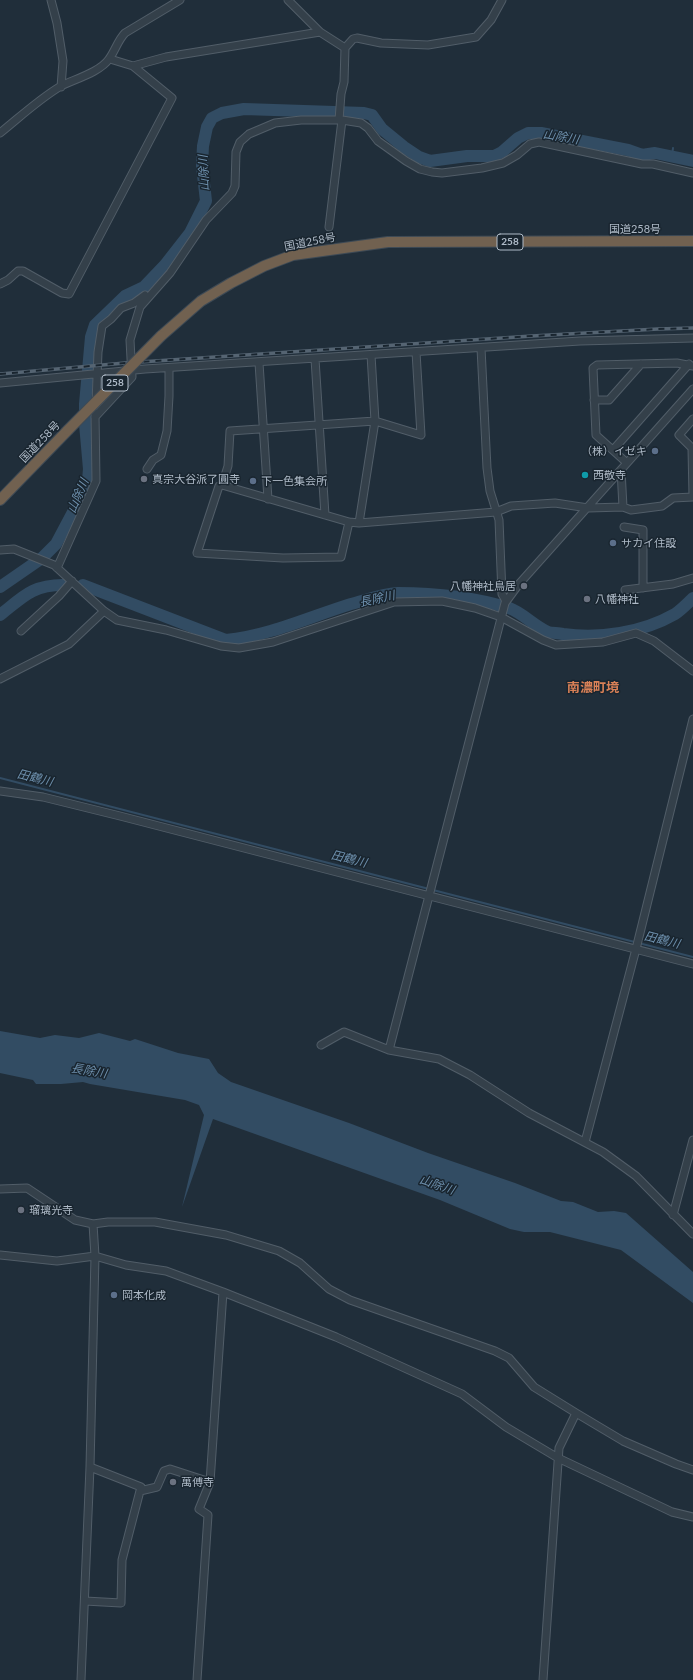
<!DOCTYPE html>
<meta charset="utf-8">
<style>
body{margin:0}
canvas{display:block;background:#202e3a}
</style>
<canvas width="693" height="1680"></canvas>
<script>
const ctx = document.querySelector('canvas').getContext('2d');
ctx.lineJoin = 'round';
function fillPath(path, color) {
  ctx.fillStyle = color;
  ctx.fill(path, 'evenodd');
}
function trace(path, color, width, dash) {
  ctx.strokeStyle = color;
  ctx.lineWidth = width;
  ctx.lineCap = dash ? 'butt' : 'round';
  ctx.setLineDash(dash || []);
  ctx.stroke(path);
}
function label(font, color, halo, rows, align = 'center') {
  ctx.font = font + ' Lato,"Noto Sans JP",sans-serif';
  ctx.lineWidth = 3;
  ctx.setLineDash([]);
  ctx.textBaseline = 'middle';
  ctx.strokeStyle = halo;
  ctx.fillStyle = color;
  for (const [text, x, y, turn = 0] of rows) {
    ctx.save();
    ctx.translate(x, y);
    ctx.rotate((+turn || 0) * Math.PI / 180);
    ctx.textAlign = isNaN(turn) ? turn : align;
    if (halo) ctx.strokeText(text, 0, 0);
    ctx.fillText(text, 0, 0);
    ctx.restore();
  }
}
fillPath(new Path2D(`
 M0,1031L40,1038L55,1035L79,1038L99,1033L130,1041L135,1039L178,1053L209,1059L218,1073L231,1082L349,1123L428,1153L515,1183L561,1201L573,1202L598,1212L614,1211L626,1213L693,1272V1303L621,1250L550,1232H524L510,1229L440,1200L213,1119L182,1207L204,1115L199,1105L185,1100L90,1084L83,1082L61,1084H36L33,1080L0,1073Z`), '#324c63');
trace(new Path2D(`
 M672,156L673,148
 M0,778L429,889
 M433,890L693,957`), '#324c63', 2);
trace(new Path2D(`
 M83,585L226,640C269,636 309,617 351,604C366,600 382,594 398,593C435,593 473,597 509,608C523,613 534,626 548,632C552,633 558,633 563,634C599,639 642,633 675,614C681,610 687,604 693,598
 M0,587L42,558L56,544L82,495L88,480L89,469L85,424V404L91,337L95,325L125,296L144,287L165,265L190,233L206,201L202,166L203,146L207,127L212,118L222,113L244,109L364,113L372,115L382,129L404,147L419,157L430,161L467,156H494L502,152L518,138L528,133H541L628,150L642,155L655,153L693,161
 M0,615C23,597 32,585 63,585`), '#324c63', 12);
const minor = new Path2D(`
 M51,0L57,23L63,61L61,87
 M288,0L320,32
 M110,59L133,66L166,57L320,32L345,48
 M339,120L341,94L344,82L345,48L353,39L357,38L381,43L428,45L476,37L491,20L502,0
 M0,133C20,117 39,99 61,86C75,79 100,72 109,59C115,51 118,40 125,33L180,0
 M329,227L342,120
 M0,284L8,280L18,271H23L62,293L69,294L172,98L133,66
 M481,348L487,468L490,491L499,520L502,594L506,601
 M315,359L325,515
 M259,363L268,499
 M0,383L145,369L580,341L693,338
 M594,400H609L641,364
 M96,403L98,352L102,326L111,319L121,308L134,303L145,295
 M95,417L132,377L130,340L140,307L170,273L206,220L232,193L235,186L236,152L240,142L249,134L275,123L301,120H342L361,123L368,128L378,141L406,161L420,169L432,172L442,173L482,168L503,163L517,155L530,144L539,142L642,164H653L693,173
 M613,450L689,364
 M627,463L596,435L593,368L597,365L677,363L693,366
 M147,469L153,460L161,455L167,431L169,396V368
 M621,470L623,507
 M222,485L228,466L230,431L375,421L421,435L416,352
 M693,497L692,448L679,435L693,419
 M349,522L341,557L283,558L197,553L219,486L222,485L349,522L359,523L496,512L511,506L555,503L588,508L623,507L631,510L662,506L673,498L693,497
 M359,523L375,421L371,355
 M624,527L643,530V588
 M0,550L14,549L54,565L104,611L117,620L166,630L221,646L239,648L273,642L394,602L442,601L475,608L501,617L543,640L556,645L603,642L636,633L654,641L693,671
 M57,568L96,481L95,413
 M625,590L673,584L693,578
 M21,631L59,596L72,581
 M0,679L69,644L104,611
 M0,791L43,797L120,816L693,964
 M321,1045L344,1032L389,1050L439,1059L470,1075L529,1113L603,1152L636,1176L693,1234
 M389,1050L505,603L519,584L693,389
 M585,1142L636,949L693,719
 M0,1189L27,1188L75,1220L93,1224L108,1222H155L226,1235L279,1251L300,1263L329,1289L350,1300L495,1351L509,1358L534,1387L576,1413L623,1441L676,1464L693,1470
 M673,1215L693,1140
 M0,1255L57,1261L95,1256L126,1265L166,1271L223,1292L336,1337L462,1394L506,1427L558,1458L672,1512L693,1517
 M140,1491L157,1487L164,1471L170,1469L210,1482
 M85,1601L121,1603L122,1560L141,1487L90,1467
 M81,1680L90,1467L95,1256L93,1224
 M197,1680L208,1515L199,1509L210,1482L223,1292
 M543,1680L559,1448L576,1413`);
const highway = new Path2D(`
 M161,336L201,301L231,283L264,266L293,255L388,242L693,241
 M0,500L68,430`);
trace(minor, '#515d68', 9);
trace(highway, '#3e4a55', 12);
trace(minor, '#34404a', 7);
trace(highway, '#716150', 10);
const rail = new Path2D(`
 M0,374L125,363L532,336L658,329L693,328`);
trace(rail, '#556472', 3.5);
trace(rail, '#19252f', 2, [6]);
const highwayBridge = new Path2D(`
 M68,430L161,336`);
trace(highwayBridge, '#3e4a55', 12, []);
trace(highwayBridge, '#716150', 10);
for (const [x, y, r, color] of [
 [655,451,4,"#5c6f8a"],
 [585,475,4,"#0f9aa8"],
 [144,479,4,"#6b7280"],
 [253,481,4,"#5c6f8a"],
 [613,543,4,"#5c6f8a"],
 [524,586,4,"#6b7280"],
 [587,599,4,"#6b7280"],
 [21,1210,4,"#6b7280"],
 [114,1295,4,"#5c6f8a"],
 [173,1482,4,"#6b7280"]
]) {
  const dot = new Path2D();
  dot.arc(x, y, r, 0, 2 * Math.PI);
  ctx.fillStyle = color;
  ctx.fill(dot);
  trace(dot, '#19252f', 1.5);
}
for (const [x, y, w] of [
 [510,242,26],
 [115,383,26]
]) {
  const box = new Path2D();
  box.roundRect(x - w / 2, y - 8, w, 16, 3);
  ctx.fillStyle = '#19252f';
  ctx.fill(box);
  trace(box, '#aebac7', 1);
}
label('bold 10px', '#aebac7', null, [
 ["258",510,242],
 ["258",115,383]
]);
label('11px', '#aebac7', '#19252f', [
 ["国道258号",635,229],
 ["国道258号",310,242,-11],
 ["国道258号",40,442,-46]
]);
label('11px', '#aebac7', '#19252f', [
 ["（株）イゼキ",647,451,"right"],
 ["西敬寺",593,475],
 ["真宗大谷派了圓寺",152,479],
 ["下一色集会所",261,481],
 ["サカイ住設",621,543],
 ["八幡神社鳥居",516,586,"right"],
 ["八幡神社",595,599],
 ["瑠璃光寺",29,1210],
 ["岡本化成",122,1295],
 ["萬傅寺",181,1482]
], 'left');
label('italic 12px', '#6d8fac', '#19252f', [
 ["山除川",561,137,10],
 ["山除川",204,173,-93],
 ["山除川",78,496,-67],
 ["長除川",377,599,-12],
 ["田鶴川",35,778,14],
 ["田鶴川",349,859,14],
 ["田鶴川",662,940,14],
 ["長除川",89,1071,10],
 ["山除川",437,1185,19]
]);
label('bold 13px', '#d98157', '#19252f', [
 ["南濃町境",593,688]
]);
</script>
